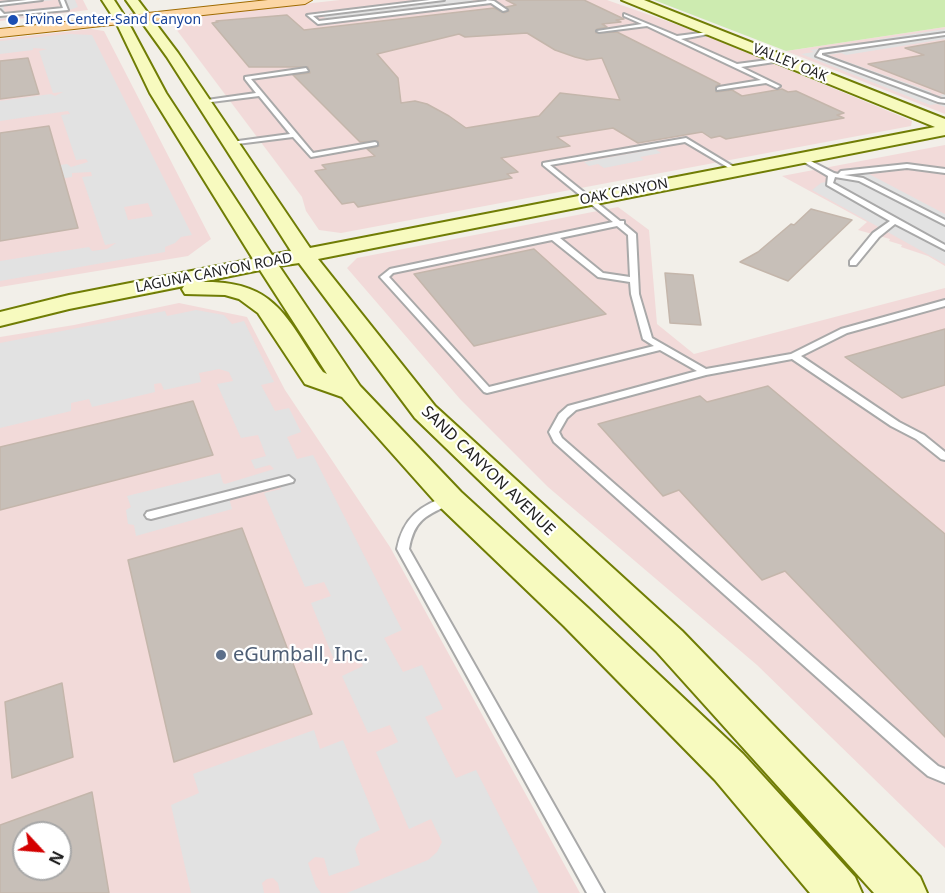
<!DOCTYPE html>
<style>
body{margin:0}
#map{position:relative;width:945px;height:893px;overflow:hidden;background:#f2efe9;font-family:"Noto Sans",sans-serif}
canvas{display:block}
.north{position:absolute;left:12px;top:821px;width:60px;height:60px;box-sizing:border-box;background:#fff;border:2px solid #a7a7a7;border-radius:50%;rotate:116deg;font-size:16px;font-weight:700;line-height:24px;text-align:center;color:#222}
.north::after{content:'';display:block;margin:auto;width:21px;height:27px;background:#d40000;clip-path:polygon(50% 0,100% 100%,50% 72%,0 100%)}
</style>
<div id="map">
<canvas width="945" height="893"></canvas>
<div class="north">N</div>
</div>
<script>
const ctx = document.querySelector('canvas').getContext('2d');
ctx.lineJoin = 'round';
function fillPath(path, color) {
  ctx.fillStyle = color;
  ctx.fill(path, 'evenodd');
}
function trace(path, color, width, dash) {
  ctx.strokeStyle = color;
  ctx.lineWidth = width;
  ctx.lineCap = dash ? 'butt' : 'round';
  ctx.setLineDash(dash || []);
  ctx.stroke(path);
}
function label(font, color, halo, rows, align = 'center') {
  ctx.font = font + ' "Noto Sans",sans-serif';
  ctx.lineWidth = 4.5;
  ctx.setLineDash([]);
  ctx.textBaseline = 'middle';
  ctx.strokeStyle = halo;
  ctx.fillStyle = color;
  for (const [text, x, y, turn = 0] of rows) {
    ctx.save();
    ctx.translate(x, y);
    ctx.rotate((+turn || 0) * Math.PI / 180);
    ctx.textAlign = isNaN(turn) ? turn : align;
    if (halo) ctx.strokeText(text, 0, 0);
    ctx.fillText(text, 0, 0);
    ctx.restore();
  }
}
fillPath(new Path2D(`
 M0,0H83L88,10L0,21Z
 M340,0H607L695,31L912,121L911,126L341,233L319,230L306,211L302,197L170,21L175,18Z
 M945,27V114L786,51Z
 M91,29L104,31L211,239L188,256L0,287V39Z
 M945,145V266L928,256L901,247L902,245L889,241L890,239L858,230L867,222L782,176Z
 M618,207L649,230L657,324L694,354L945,288V848L757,665L548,487L460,399L347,268L357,258Z
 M179,303L247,317L285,390L390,547L580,893H0V337L74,325ZM24,833H60V869H24Z`), '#f2dad9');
fillPath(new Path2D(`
 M654,0H945V27L786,51Z`), '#cdebb0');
fillPath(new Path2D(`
 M13,0H54L3,5L5,14L56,9L61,7L58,0H75L78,7L64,12L0,19V1Z
 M425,0H472L481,5L331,23L318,12Z
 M945,29V39L846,55L841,53L828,55L932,92L926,94L934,97L944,98L939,95L945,94V107L937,104L930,105L801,54L814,52L810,50L855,43L859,45L877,42L874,40Z
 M69,34L92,35L192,235L181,237L175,243L165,247V252L0,281V261L89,247L92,251L107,249L116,243L105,245L82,177L92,176L91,172L72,173V177L0,188V174L67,164L71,167L88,162L86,159L76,160L61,115L70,114L68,111L0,121V101L51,94L55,96L63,92L53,93L39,51L47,49L33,48V50L0,54V41ZM148,203L153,216L128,220L124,207Z
 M655,149L661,153L640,157L644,160L604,168L598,164L589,166L584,162Z
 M867,173L945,214V264L812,190L821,183Z
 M196,310L224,315L232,324L244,321L274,382L261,385L275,411L289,408L301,432L287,437L297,459L313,455L402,630L384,638L403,672L422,665L443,709L425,717L456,778L476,770L539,893H347L428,860L437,852L442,842L431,819L409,829L376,752L398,742L390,725L368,733L342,676L363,666L357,654L334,660L311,603L331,596L324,582L305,587L264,493L281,489L280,486L277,485L229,498L232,509L136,536L134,525L128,524L126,510L131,507L127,496L220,473L223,483L225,484L274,469L270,465L255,469L251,460L266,456L258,435L241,438L217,384L233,381L229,372L219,369L199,373L201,382L164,390L161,383L154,384L155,392L92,407L89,399L71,403V411L0,428V343L165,311L167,316Z
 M314,730L320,749L343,740L380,830L360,839L355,849L360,865L329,876L324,858L315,857L308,863L316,886L321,893H280L278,883L273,878L267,879L262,883L264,893H191L171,805L199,793L193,774Z`), '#e2e2e2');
const building = new Path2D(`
 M506,0H584L624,19L616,20L621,22L602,24L607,27L597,29L596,33L617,32L720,84L716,86V92L732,90L742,96L782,89L788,92L796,91L844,113L837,115L844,118L726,139L720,136L711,138L702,132L638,143L613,128L557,137L570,146L501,158L518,172L507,174L512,178L358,207L354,202L342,204L315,171L326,169L322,165L375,156L367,149L379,146L378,141L360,142L293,75L310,73L308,67H249L212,23L218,22L216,21L287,15L304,30L494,8L504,13L509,11L506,7L516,5ZM527,33L555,50L575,57L587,60L602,58L620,100L560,93L539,116L466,128L449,116L427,104L415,101L401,103L398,78L377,54L459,34L465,37Z
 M945,41V94L868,64L924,55L905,48Z
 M28,58L39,94L0,99V61Z
 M49,126L78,228L0,241V133Z
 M811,209L852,220L788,281L740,262L758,252L791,224L794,225Z
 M534,249L606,314L474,346L414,274Z
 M665,273L693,275L701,325L670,323Z
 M945,329V385L902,398L845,357Z
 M768,386L945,534V737L785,571L762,580L679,490L663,496L598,424L700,396L707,402Z
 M193,401L213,455L0,510V447Z
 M242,528L312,714L174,762L128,560Z
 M62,683L73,757L12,778L5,702Z
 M92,792L109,893H0V825ZM24,833H60V869H24Z`);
fillPath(building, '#c7bfb8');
trace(building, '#c4b6ab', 1.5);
const lane = new Path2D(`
 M27,0H42L0,5V3Z
 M60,0H64L68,10L0,16V10L4,14L63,8Z
 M430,0H444L313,16L319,21L487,1L486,0L494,1L507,10L503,11L491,3L318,24L307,15Z
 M624,14L677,36L716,31L714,33L681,39L737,64L783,58L781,61L741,67L780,86L777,88L766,83L717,90V88L719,87L761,80L647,26L599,32L597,31L642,24L624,16Z
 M945,33V35L822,53V55L941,99H945V103L938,102L816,56L820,50Z
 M306,68L308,71L251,79L313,153L375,142L377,143V145L311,157L293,137L229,145V143L231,142L290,134L259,96L203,103L200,101L256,93L245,79V77Z
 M686,138L739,170L734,171L685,142L550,165L620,221H624V224L636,234L639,294L652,338L706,369L791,354L841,329L945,300V306L847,333L801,356L899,422L924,435L945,452V460L941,459L916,439L891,426L792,359L706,375L576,410L567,418L559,432L562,438L925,755L938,766L945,769V783L928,776L915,765L554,442L549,432L559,414L568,406L697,371L660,350L487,393L484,392L380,277L390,269L613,222L543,165V163ZM617,226L628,235L630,277L603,273L560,238ZM552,240L598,277L630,282L631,294L643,339L654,346L489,387L389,277L393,273Z
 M799,157H803L834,173L838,174L841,171L907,164L945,169V173L907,168L844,175L863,178L945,220V225L859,181L835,177L833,183L945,245V250L895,224L879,237L856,265H850V261L873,233L890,221L827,185L828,176L799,159Z
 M289,476L294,480L293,482L151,519L147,518L145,515L147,512L151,511Z
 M449,496L453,497L455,500L453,503C427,515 414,519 409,549L604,893H587L397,549C403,518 420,505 449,496Z`);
const secondary = new Path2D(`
 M102,0H114L127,20L166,93L272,255L291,251L167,57L126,0H138L178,53L310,248L935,127L622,0H644L945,119V135L318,259L435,406L682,631L920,877L927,893H874L656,651L415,418L299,263L279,266L360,386L461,492L588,608L743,754L855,877L862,893H810L715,780L564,626L439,506L342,397L305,384L258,313L239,299L225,295L185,294L182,289L184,286L69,309L0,326V312L69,295L253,259L150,93L115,20ZM260,270L327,374L323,372C286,318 276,280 201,282Z`);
const primary = new Path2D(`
 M268,0H312L305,4L0,37V29Z`);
trace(lane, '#a9a9a9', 4);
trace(secondary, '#707d05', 4);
trace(primary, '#a06b00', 2);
fillPath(lane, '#fff');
fillPath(secondary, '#f7fabf');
fillPath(primary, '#fcd6a4');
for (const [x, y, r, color] of [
 [13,20,6,"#1a4fb4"],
 [221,655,6,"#5c6f8a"]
]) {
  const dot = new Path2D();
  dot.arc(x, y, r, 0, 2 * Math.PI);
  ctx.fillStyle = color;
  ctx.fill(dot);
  trace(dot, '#fff', 2);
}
label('14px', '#164399', '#fff', [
 ["Irvine Center-Sand Canyon",25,20]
], 'left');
label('14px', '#222', '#fff', [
 ["VALLEY OAK",790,63,22],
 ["OAK CANYON",624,192,-11],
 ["LAGUNA CANYON ROAD",214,273,-11]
]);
label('16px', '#222', '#fff', [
 ["SAND CANYON AVENUE",488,471,44]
]);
label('20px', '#4e5e75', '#fff', [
 ["eGumball, Inc.",233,655]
], 'left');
</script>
